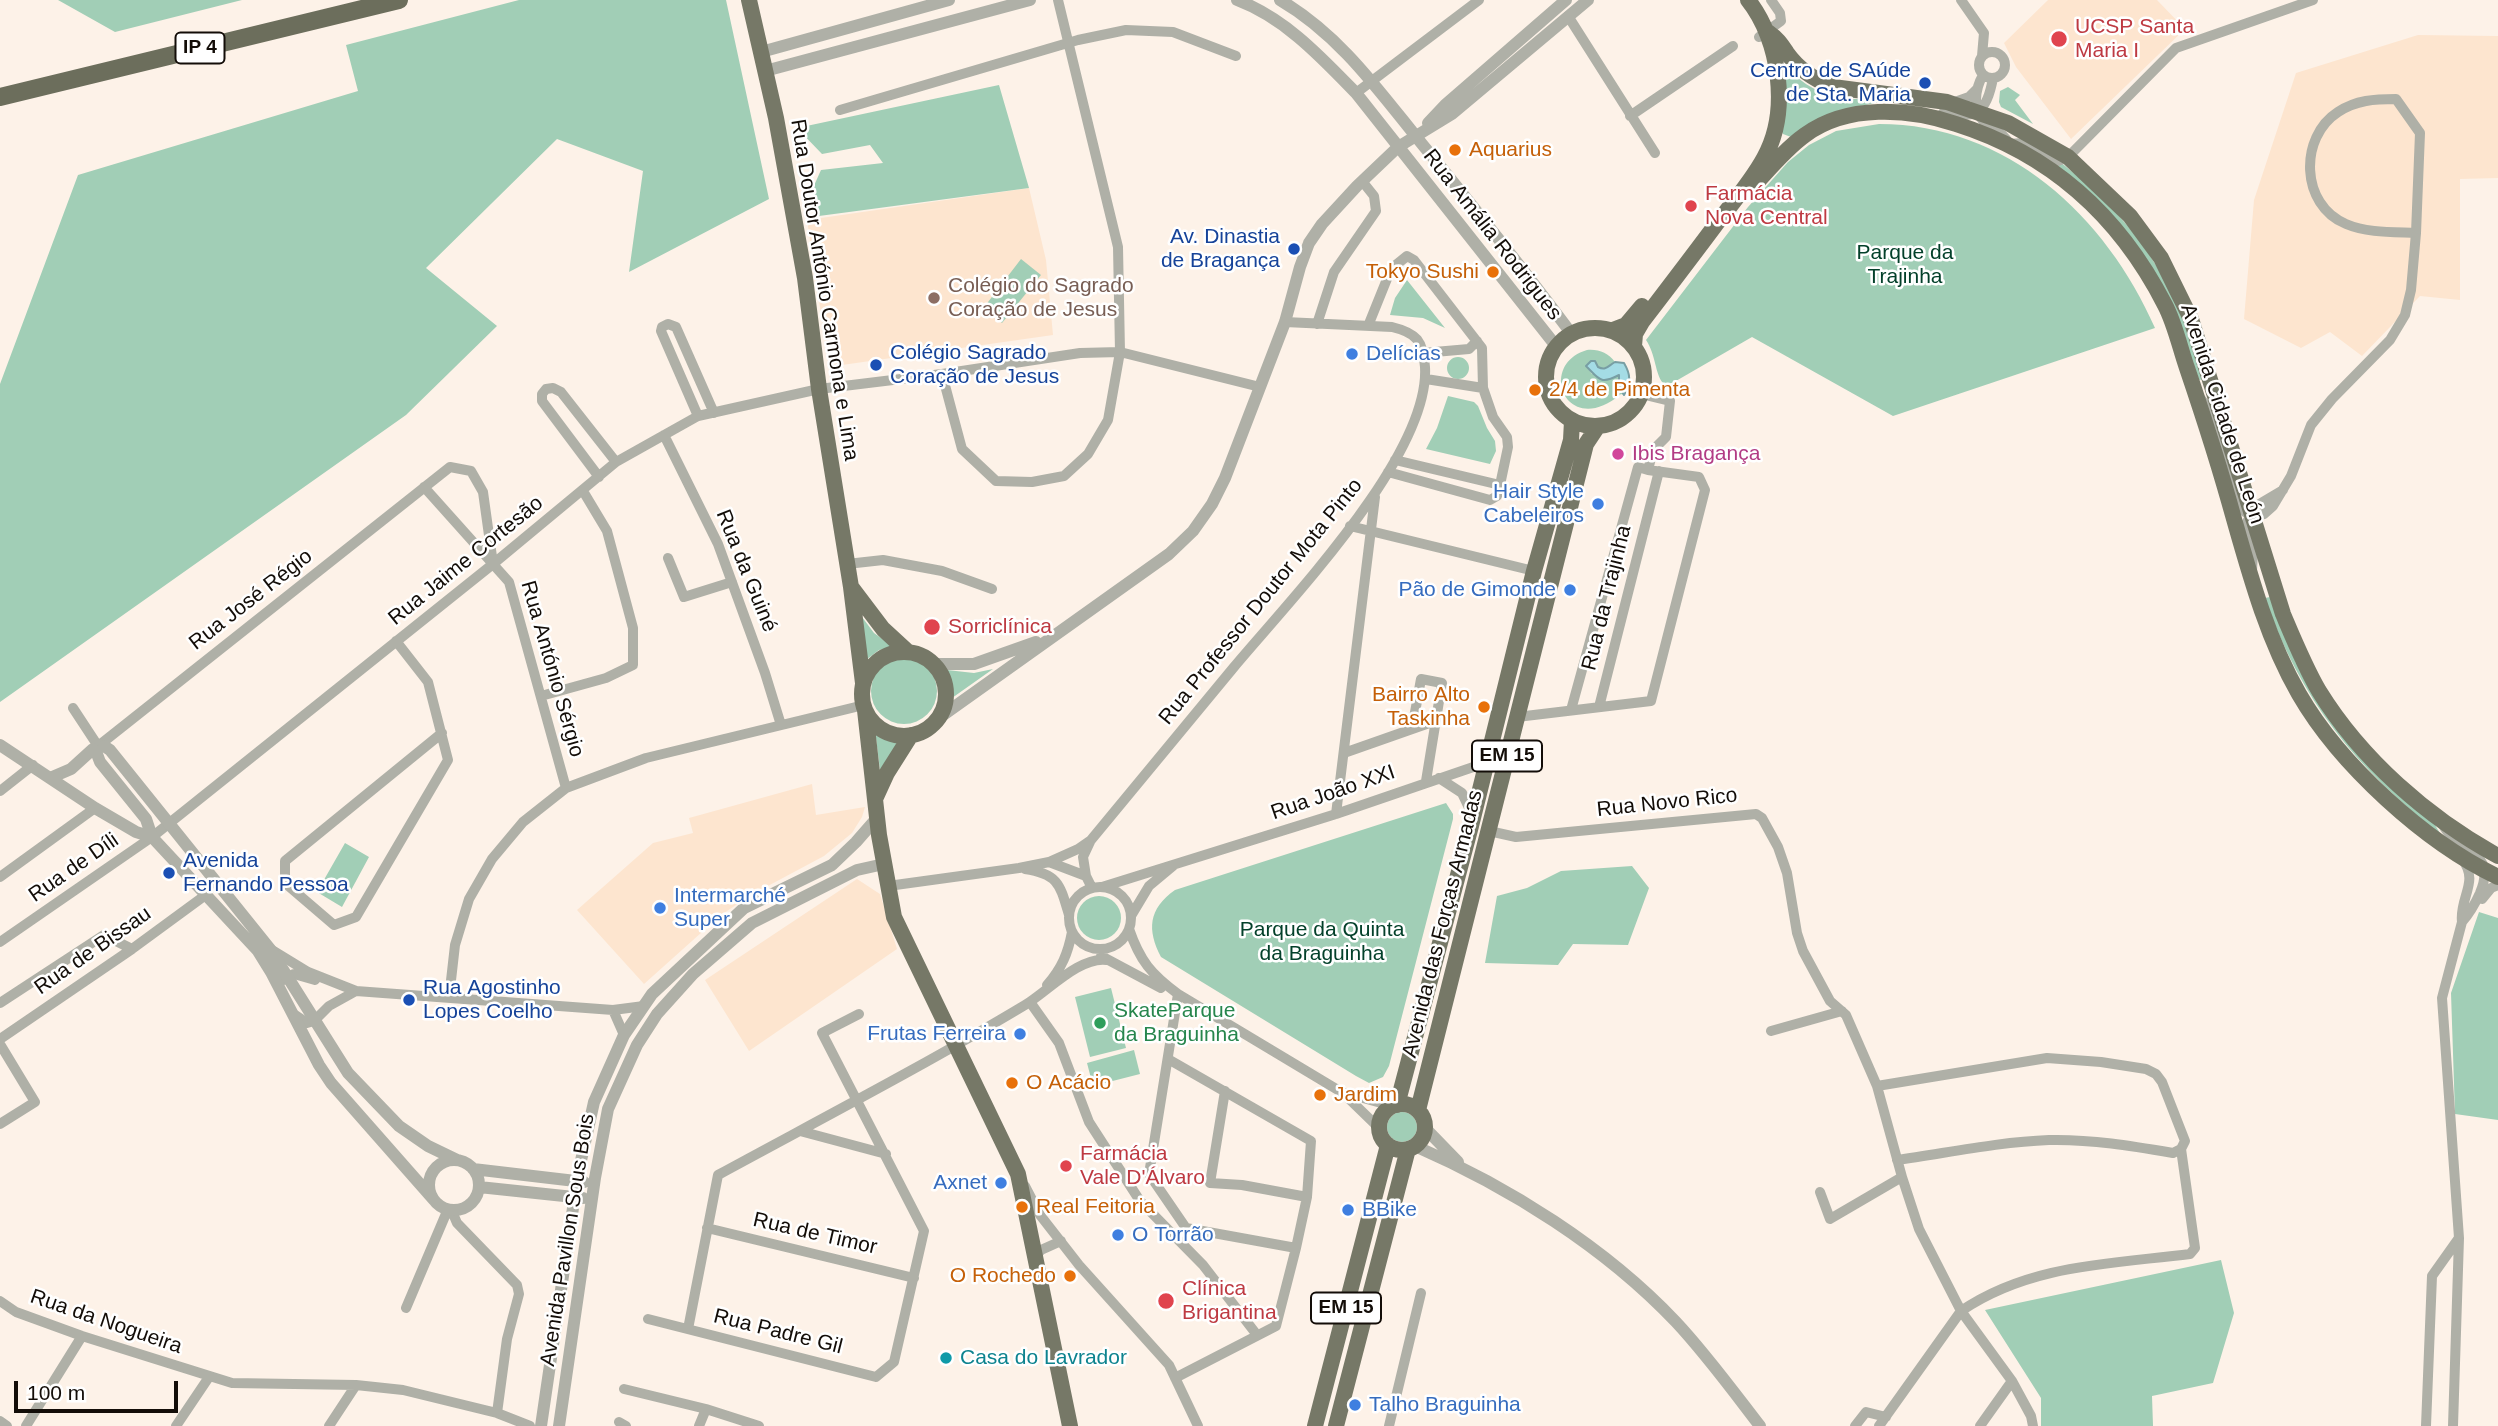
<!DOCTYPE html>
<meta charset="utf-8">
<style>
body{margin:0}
#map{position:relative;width:2498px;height:1426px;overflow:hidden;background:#fdf2e8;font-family:Helvetica,sans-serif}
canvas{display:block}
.scale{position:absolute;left:14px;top:1381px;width:164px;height:32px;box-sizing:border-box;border:4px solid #130d08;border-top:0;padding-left:9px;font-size:21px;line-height:24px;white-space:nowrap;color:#130d08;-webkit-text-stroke:5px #fff;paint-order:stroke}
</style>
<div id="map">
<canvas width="2498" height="1426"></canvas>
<div class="scale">100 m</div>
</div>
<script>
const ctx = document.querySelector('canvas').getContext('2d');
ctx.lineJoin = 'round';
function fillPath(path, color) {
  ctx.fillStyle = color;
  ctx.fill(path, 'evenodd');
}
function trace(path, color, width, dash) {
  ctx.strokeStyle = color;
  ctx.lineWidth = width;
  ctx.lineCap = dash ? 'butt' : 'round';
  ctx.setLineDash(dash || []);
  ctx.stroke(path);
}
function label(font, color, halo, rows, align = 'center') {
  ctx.font = font + ' Helvetica,sans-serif';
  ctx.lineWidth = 5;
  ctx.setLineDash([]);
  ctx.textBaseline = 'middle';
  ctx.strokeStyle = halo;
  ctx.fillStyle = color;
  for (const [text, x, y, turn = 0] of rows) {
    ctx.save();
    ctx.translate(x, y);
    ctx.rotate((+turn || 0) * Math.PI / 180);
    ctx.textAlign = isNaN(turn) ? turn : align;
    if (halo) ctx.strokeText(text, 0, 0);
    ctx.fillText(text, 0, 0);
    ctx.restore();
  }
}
fillPath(new Path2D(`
 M2048,0H2157L2185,29L2071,139L2016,67L2004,43Z
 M2418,35L2498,36V178L2460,179V300L2420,296L2362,356L2330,332L2301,348L2244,319L2254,200L2296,73Z
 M1029,188L1046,260L1053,335L835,366L828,361L807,220Z
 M812,784L816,815L865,807L862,817L852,833L824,856L751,895L721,915L644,984L577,910L653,843L693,833L689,818Z
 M857,879L880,894L897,949L749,1051L705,980Z`), '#fde5cf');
fillPath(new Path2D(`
 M58,0H242L115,32Z
 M519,0H726L769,199L629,272L643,171L557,139L426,268L497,326L406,415L0,702V384L78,175L358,91L346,45Z
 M1789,72C1799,78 1807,86 1817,90C1840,101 1864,99 1888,100L1852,108L1791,137L1783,134L1781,130L1784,75Z
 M999,85L1029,188L819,216L808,199L821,170L883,163L870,145L822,154L797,128Z
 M2008,87L2020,95L2015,100L2033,124L2001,107L1999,102L2000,91Z
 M1879,124C2007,124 2106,216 2155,328L1893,416L1752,337L1669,385L1663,383C1655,374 1656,355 1646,340L1748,207L1788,162L1809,145L1836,131Z
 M2041,148C2105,193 2153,245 2183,318C2192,337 2197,359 2203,379L2199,380C2166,274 2129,217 2039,152Z
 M1021,259L1041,275L1002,323L985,306Z
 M1407,280L1445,328L1423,318L1390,315L1395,298Z
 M1587,350C1599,349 1608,353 1615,362L1606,369L1586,366L1592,374L1619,375V386L1624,395L1621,394C1567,440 1536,365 1587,350Z
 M1447 368a11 11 0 1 1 22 0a11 11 0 1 1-22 0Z
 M1448,396L1474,402L1478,406L1487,428L1495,441L1496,451L1490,464L1426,449L1437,428Z
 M2270,597L2296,663L2435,825L2441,835C2357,769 2300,700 2265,598Z
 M859,613L874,633L894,647L879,650L866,660Z
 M871 691a33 33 0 1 1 66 0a33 33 0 1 1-66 0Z
 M993,669L952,698L947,670L974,673Z
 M875,730L887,737L900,740L880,770Z
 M1446,803L1453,814V819L1389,1066L1383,1077L1369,1083L1356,1076L1161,957C1147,930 1148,909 1175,890Z
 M345,843L369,857L342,907L317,892Z
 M1632,866L1649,888L1628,945L1573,944L1558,965L1485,963L1497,896L1527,888L1561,871Z
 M1077 918a22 22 0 1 1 44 0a22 22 0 1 1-44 0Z
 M2479,912L2498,918V1120L2455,1114L2451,993Z
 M1111,988L1126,1048L1090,1057L1075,997Z
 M1134,1050L1140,1074L1093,1086L1087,1063Z
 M1387 1127a15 15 0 1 1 30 0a15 15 0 1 1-30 0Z
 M2221,1260L2234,1313L2213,1383L2152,1396L2153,1426H2041V1398L1985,1310Z`), '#a1ceb6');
const water = new Path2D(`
 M1591,361H1595L1598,367C1606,371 1608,366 1615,362L1624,363C1631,375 1631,382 1624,395L1619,386V375C1600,385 1599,379 1586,366Z`);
fillPath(water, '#a4dce5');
trace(water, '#789ea3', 2);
trace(new Path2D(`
 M1961,0L1984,33L1982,56
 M1568,16L1655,153
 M1759,37L1781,21L1780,13L1771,0
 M1979 65a13 13 0 1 1 26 0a13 13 0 1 1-26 0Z
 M1983,75C1975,89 1972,110 1984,122C1995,133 2001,129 2009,144L2023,143L2055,162L2068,157L2176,48L2313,0
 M1356,93L1479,0
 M1952,103L1969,97L1977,89
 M840,110L1078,40L1126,30L1173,32L1236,56
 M1943,113C1977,120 1987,112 1993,78
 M1630,116L1733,46
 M1317,324L1334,272L1376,211L1374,196L1362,181
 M1368,326L1391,269L1407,256L1414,260L1482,348L1483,388L1493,417L1507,437L1508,447L1500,485
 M1423,353L1469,349L1477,341
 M942,374L962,449L996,481L1032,482L1064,476L1088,454L1108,420L1120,352L1118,247L1058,0
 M1426,379L1483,388
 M2201,399L2209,409L2215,421L2238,504L2245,512L2255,516L2264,514L2273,506L2291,476L2311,425L2332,399L2390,340L2405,315L2411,290L2416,233L2420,133L2396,99C2375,99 2356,100 2338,112C2299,137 2300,205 2346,224C2367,233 2393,232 2416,233
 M698,416L661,331L662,327L668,324L676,327L714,413
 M664,435L718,544L765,673L781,725
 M1388,472L1490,500L1497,496L1500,485L1395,460
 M599,477L542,401V394L546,389L553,388L561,392L616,462
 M424,487L509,582L566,788
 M1350,526L1534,571
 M668,558L684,597L732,582
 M847,564L883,560L942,571L992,589
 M2252,570L2253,553L2246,524L2256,506L2283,490
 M396,641L428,682L448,760L356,917L334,925L285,883V861L442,733
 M541,696L606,678L633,665V628L607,531L583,491
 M1599,707L1659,471
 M73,708L96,743
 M1571,710L1638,467L1648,470
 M1517,717L1651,701L1705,490L1699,477L1648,470L1653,450L1666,437L1670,401L1641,394
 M1412,729L1421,679L1442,683L1426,781
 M102,743L450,467L471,471L483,492L493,564
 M1344,753L1435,721
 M1439,778L1462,793L1473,816
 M0,791L33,765
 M1336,814L1375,497
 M2443,825C2459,855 2498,849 2480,893C2475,904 2470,913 2462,922L2442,998L2459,1238L2453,1426
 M1489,831L1516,837L1756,814L1762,818L1778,847L1787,873L1797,933L1803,951L1830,1001L1846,1015L1877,1086L1902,1177L1919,1229L1961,1311L2012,1381L2031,1416L2033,1426
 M2462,859C2480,882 2459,897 2462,922
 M1049,862L1078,849L1091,840C1139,782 1186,725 1234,667C1290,600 1430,455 1425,367C1423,341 1417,333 1392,327L1285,322
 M1025,869C1059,874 1060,885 1069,915
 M1086,876L1083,857L1090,842
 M0,877L95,808
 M888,886L1019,868L1049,862L1086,876L1092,888
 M1069 918a31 31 0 1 1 62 0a31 31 0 1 1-62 0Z
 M1102,887L1336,814L1485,763L1491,765
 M2482,899L2491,888L2498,885
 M1131,916L1149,886L1173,866
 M1129,929C1140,961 1151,974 1178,994L1343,1093L1379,1128
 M0,942L152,837L493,564L616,462L698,416L819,389L942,374L1080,353L1120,352L1260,387
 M272,950L308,972L356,991L613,1010L644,1006
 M1101,956L1161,988
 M281,981L294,974L315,980
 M1047,985C1062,968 1068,953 1072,932
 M1178,994L1149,1174L1186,1228L1296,1248
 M449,998L455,945L469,899L492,859L523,822L566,788L646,758L864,705
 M1030,1002L1059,1043L1089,1122L1140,1201L1203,1265L1257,1335
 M0,1003L104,935L132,949
 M613,1010L624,1035
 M295,1015L307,1023L314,1021L329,1006L356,991
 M1771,1031L1842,1011
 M0,1039L132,949L207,894
 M0,1044L35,1102L0,1124
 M1168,1059L1311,1141L1307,1197L1296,1248L1276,1326L1175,1378
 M1877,1086L2047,1058L2101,1062L2146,1069L2156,1074L2162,1082L2185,1141L2181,1149L2195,1248L2190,1254C2111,1264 2030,1264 1961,1311L1879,1426
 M1225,1091L1210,1183L1242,1185L1307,1197
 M1345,1093L1392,1106
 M800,1131L886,1154
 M1897,1160C1947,1153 1998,1142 2049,1140C2091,1139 2132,1146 2173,1153L2181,1149
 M1025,1186L1040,1215L1079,1265L1169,1365L1198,1426
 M1820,1192L1830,1219L1902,1177
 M451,1209L457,1223L517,1285L519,1294L507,1339L497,1413
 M707,1228L914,1278
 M1035,1257L1041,1250L1061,1241
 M0,1301L16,1312L82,1336L232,1383L356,1385L403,1390L497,1413L530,1426
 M406,1308L448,1209
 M648,1319L876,1377L894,1362L924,1231L822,1033L859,1014
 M688,1329L718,1175C821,1119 925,1065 1025,1005C1048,991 1080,956 1107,960
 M624,1389L706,1409L759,1426
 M0,1421L7,1426
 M619,1422L626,1426
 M26,1426L82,1336
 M176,1426L209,1377
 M329,1426L356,1385
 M699,1426L706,1409
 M1389,1426L1421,1293
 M1855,1426L1866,1412L1886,1417
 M1980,1426L2012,1381
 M2426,1426L2432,1276L2459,1238`), '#afb0a7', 10);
trace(new Path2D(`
 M1237,0C1285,18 1321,57 1356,93L1556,346
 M1280,0C1340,35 1379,91 1422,144C1473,206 1523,269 1571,333
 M761,52L949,0
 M765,71L1030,0
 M1428,123L1445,105L1566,0
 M934,664H974L1036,642
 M936,720L1169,554L1193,531L1212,504L1225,478L1285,322L1300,267L1309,243L1322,224L1357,186L1398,147L1452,114L1588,0
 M0,745L95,808L136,832L152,837L258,951L271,972L319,1065L331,1083L434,1200
 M104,746L110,750L270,949L348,1073L399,1126L428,1146L457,1160
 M97,754L100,762L146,819L152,837
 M50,778L71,769L93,749
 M1425,1128L1458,1162
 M1415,1146C1509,1187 1605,1247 1676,1322C1706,1354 1733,1391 1760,1426
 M429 1185a25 25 0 1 1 50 0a25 25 0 1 1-50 0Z
 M473,1169L584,1182
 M479,1187L583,1198
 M541,1426L578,1174L594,1102L624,1035L652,994L744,908L832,865L856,842L877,818
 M559,1426L595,1178L608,1109L637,1045L657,1014L693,974L752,923L857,870L884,864`), '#afb0a7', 12);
trace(new Path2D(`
 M749,0L776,118L805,278L819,389L851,587L863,683
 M1768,32C1778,39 1781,44 1787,53C1799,70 1815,80 1833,87L1947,102L2008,123L2068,157L2130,216L2161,258L2191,319L2283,614C2294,640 2305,667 2319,691C2361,759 2428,818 2498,856
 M1740,193L1749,191C1767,172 1784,150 1805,135C1847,104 1908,108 1956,124C2051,154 2120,217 2165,305C2175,324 2180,348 2187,368C2204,418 2220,468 2234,519C2251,579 2268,640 2299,694C2340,765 2425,842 2498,877
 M1546 377a49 49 0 1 1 98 0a49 49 0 1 1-98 0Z
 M1613,330L1626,325L1642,306
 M1634,346L1635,334L1642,322C1668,288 1694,254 1720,219C1735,200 1752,180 1764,158C1790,112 1780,40 1748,0
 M852,588L883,629L908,652
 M862 694a42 42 0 1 1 84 0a42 42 0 1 1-84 0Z
 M865,710L879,835L894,917L1018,1174L1070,1426
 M876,797L887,773L911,735
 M1379 1127a23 23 0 1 1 46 0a23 23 0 1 1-46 0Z
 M1397,1105L1471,826L1534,571L1571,440L1572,421
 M1418,1110L1586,444L1598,426
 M1315,1426L1388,1145
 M1336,1426L1408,1149`), '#767867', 16);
trace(new Path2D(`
 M0,97L399,0`), '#6c6e5c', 18);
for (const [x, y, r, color] of [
 [2059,39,9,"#e0444e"],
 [1925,83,7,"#1a4fb4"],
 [1455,150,7,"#e8710a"],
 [1691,206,7,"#e0444e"],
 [1294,249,7,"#1a4fb4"],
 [1493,272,7,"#e8710a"],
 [934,298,7,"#8d6e63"],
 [1352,354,7,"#3f7fe0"],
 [876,365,7,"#1a4fb4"],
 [1535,390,7,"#e8710a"],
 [1618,454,7,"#d1479c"],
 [1598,504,7,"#3f7fe0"],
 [1570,590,7,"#3f7fe0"],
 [932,627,9,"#e0444e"],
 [1484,707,7,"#e8710a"],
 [169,873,7,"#1a4fb4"],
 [660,908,7,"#3f7fe0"],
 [409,1000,7,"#1a4fb4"],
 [1100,1023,7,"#2e9e5b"],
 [1020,1034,7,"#3f7fe0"],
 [1012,1083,7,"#e8710a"],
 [1320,1095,7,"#e8710a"],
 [1066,1166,7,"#e0444e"],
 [1001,1183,7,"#3f7fe0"],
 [1022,1207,7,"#e8710a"],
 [1348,1210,7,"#3f7fe0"],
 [1118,1235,7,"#3f7fe0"],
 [1070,1276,7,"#e8710a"],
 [1166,1301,9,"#e0444e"],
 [946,1358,7,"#0f9aa8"],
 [1355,1405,7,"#3f7fe0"]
]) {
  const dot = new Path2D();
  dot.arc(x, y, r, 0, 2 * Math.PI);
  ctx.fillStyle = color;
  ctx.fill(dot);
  trace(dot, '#fff', 2.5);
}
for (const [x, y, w] of [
 [200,48,49],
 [1507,756,70],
 [1346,1308,70]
]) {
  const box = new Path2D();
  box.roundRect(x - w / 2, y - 15.5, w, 31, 5);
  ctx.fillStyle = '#fff';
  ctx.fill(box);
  trace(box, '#130d08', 2);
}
label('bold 19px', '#130d08', null, [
 ["IP 4",200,48],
 ["EM 15",1507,756],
 ["EM 15",1346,1308]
]);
label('21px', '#be3a42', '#fff', [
 ["UCSP Santa",2075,27],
 ["Maria I",2075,51],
 ["Farmácia",1705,194],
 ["Nova Central",1705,218],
 ["Sorriclínica",948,627],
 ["Farmácia",1080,1154],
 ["Vale D'Álvaro",1080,1178],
 ["Clínica",1182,1289],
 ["Brigantina",1182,1313]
], 'left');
label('21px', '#164399', '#fff', [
 ["Centro de SAúde",1911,71,"right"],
 ["de Sta. Maria",1911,95,"right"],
 ["Av. Dinastia",1280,237,"right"],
 ["de Bragança",1280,261,"right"],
 ["Colégio Sagrado",890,353],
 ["Coração de Jesus",890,377],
 ["Avenida",183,861],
 ["Fernando Pessoa",183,885],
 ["Rua Agostinho",423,988],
 ["Lopes Coelho",423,1012]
], 'left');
label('21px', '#c56008', '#fff', [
 ["Aquarius",1469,150],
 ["Tokyo Sushi",1479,272,"right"],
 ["2/4 de Pimenta",1549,390],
 ["Bairro Alto",1470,695,"right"],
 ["Taskinha",1470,719,"right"],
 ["O Acácio",1026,1083],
 ["Jardim",1334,1095],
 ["Real Feitoria",1036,1207],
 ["O Rochedo",1056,1276,"right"]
], 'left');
label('21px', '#130d08', '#fff', [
 ["Rua Amália Rodrigues",1492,235,52],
 ["Rua Doutor António Carmona e Lima",824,290,81],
 ["Avenida Cidade de León",2222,414,72],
 ["Rua Jaime Cortesão",466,561,-39],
 ["Rua da Guiné",746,571,68],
 ["Rua da Trajinha",1607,598,-76],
 ["Rua José Régio",251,600,-38],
 ["Rua Professor Doutor Mota Pinto",1261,602,-51],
 ["Rua António Sérgio",552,669,74],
 ["Rua João XXI",1333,793,-19],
 ["Rua Novo Rico",1667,803,-6],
 ["Rua de Díli",74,868,-35],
 ["Avenida das Forças Armadas",1443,924,-76],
 ["Rua de Bissau",93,951,-35],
 ["Rua de Timor",815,1234,13],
 ["Avenida Pavillon Sous Bois",568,1240,-81],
 ["Rua da Nogueira",106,1322,19],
 ["Rua Padre Gil",778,1332,14]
]);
label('21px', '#03402a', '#fff', [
 ["Parque da",1905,253],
 ["Trajinha",1905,277],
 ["Parque da Quinta",1322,930],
 ["da Braguinha",1322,954]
]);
label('21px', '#785e54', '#fff', [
 ["Colégio do Sagrado",948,286],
 ["Coração de Jesus",948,310]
], 'left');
label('21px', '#366cbe', '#fff', [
 ["Delícias",1366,354],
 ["Hair Style",1584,492,"right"],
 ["Cabeleiros",1584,516,"right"],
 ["Pão de Gimonde",1556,590,"right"],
 ["Intermarché",674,896],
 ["Super",674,920],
 ["Frutas Ferreira",1006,1034,"right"],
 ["Axnet",987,1183,"right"],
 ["BBike",1362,1210],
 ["O Torrão",1132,1235],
 ["Talho Braguinha",1369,1405]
], 'left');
label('21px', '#b23c85', '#fff', [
 ["Ibis Bragança",1632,454]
], 'left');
label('21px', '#27864d', '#fff', [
 ["SkateParque",1114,1011],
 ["da Braguinha",1114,1035]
], 'left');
label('21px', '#0d838f', '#fff', [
 ["Casa do Lavrador",960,1358]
], 'left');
</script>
